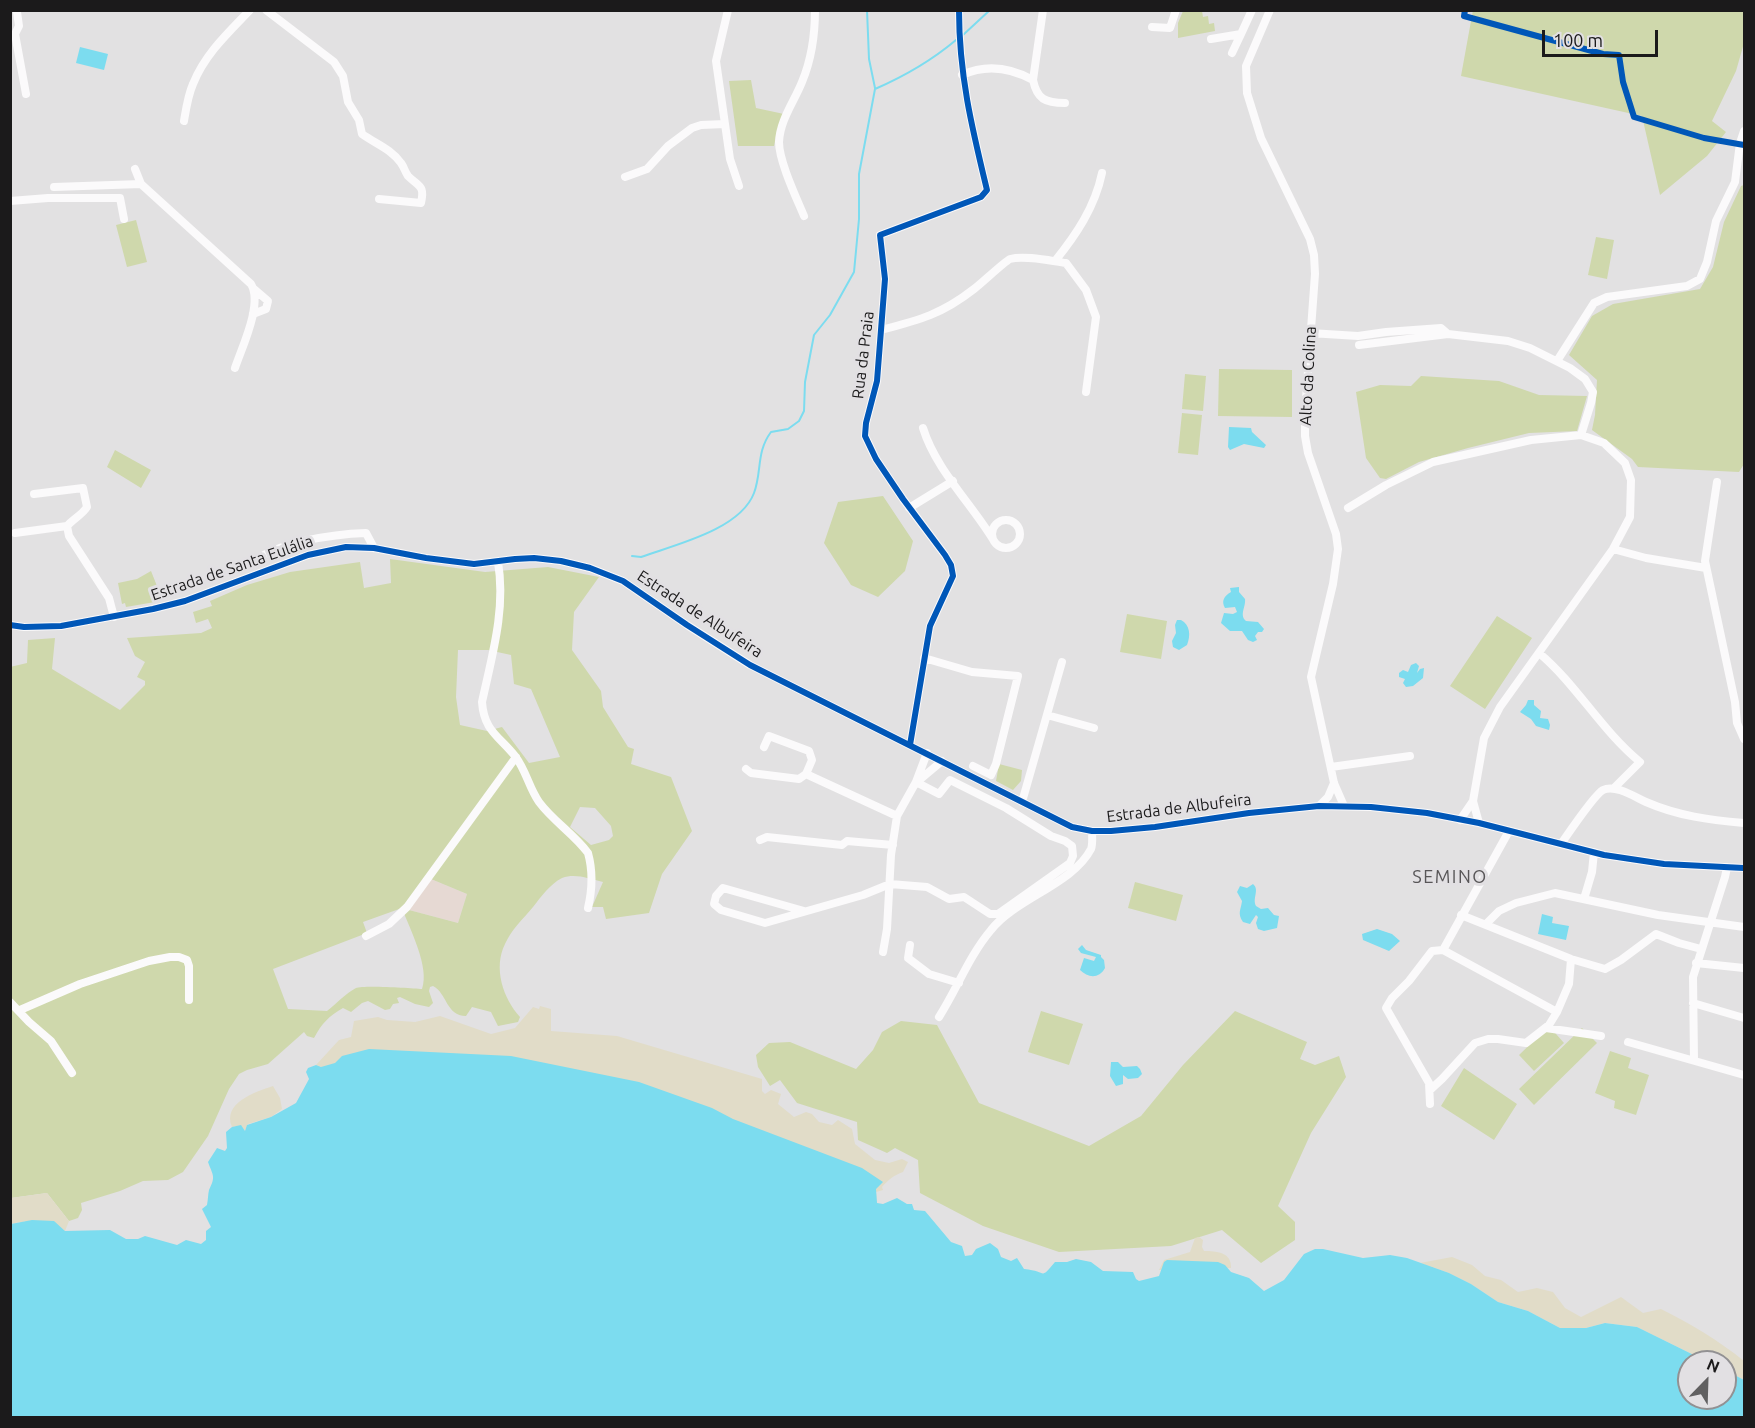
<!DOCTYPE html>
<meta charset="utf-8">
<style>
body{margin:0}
#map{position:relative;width:1755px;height:1428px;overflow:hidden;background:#e2e1e2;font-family:Ubuntu,sans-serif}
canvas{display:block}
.frame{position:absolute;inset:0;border:12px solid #1b1a1b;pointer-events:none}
.north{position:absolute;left:1677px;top:1350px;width:60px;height:60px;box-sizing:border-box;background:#e2e0e3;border:2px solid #929193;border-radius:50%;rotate:23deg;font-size:16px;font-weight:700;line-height:24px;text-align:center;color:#1b1a1b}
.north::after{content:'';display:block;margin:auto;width:21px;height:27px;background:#616061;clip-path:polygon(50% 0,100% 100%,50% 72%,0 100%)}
.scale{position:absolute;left:1542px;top:30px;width:116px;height:27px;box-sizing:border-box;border:3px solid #1b1a1b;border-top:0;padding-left:8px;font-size:18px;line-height:21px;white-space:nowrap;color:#1b1a1b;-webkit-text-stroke:4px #e2e0e3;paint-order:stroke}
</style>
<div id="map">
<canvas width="1755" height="1428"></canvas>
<div class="frame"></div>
<div class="north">N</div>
<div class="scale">100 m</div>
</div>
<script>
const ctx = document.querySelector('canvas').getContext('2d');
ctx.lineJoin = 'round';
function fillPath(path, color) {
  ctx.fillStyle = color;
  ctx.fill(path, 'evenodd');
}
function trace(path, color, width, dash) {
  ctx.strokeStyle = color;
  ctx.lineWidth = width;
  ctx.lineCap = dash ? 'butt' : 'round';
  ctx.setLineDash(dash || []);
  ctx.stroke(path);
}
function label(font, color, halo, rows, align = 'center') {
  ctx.font = font + ' Ubuntu,sans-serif';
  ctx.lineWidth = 6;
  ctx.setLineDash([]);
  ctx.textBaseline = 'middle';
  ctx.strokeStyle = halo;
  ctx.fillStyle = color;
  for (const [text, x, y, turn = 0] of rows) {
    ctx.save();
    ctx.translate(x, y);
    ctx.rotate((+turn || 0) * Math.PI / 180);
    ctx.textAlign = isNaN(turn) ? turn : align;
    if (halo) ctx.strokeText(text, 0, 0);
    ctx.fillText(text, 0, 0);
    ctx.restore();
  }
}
fillPath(new Path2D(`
 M431,879L467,894L458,923L409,910Z`), '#e6d9d3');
fillPath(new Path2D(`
 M1473,10L1744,11V43L1736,71L1712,121L1726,132L1707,156L1660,195L1642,116L1461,76Z
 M1183,11H1202L1203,17L1208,16L1209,24L1214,23L1215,31L1178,38V23Z
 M751,80L756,108L784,114L777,131L774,146H738L729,81Z
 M1744,185V464L1739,472L1638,467L1632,459L1592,430L1595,415L1597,380L1569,355L1592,316L1613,304L1700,289L1713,267L1724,222L1741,186Z
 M136,220L147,262L127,267L116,225Z
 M1596,237L1614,240L1607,279L1588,275Z
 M1219,369L1292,370V417L1218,416Z
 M1185,374L1206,376L1203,411L1182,409Z
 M1421,376L1499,381L1539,395L1587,396L1577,431L1529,433L1468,448L1419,462L1386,479L1380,478L1366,458L1356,392L1380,385L1411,386Z
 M1182,413L1202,415L1198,455L1178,453Z
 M115,450L151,470L141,488L107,467Z
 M883,496L913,541L905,571L878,597L851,585L824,543L838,502Z
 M390,559L485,572L548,567L599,577L574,612L572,650L601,691L603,707L628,747L634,749L631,764L671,777L692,831L662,874L649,913L606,919L603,907H592L603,882C589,879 576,873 562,878C550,884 541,897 533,907C523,919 511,930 505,944C493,968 503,998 520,1017L518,1022L498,1026L491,1012L472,1007L466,1016C446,1016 447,993 433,986L430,987L429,991L433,1003L429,1007L415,1004L400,997L397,998L399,1003L393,1004L390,1009L385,1010L368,1001L362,1003L351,1012L343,1008C329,1016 322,1023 314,1038L307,1036L304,1032L268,1064L247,1070L239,1074L229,1089L208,1136L183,1172L168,1180L143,1181L120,1191L81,1203L82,1210L78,1218L69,1221L47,1193L11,1198L10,667L27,663L28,640L55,638L52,669L120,710L145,685V681L137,677L145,662L135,656L127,638L201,633L212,628L208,619L196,623L193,612L212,606L210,601L247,585L290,572L360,562L364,588L391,583ZM458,650H488L511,655L514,684L531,689L560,757L529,763L502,727L487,731L460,725L456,697ZM580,807L595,808L611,826L613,836L609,840L591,845L570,827ZM431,879L467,894L458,923L409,910ZM402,908C410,930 430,967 422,989C411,988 363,985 356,988C346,993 336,1004 327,1011L288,1009L273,969L367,933L363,922Z
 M151,571L161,596L155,602L126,607L125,603L122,604L118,583L137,579Z
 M1127,614L1167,621L1161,659L1120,652Z
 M1497,616L1532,638L1485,709L1450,686Z
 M999,764L1022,770L1021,781L1013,790L996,781Z
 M1135,882L1183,895L1176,921L1128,908Z
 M1041,1011L1083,1024L1069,1065L1028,1052Z
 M1235,1011L1307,1042L1300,1059L1315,1065L1339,1056L1346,1077L1311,1133L1278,1206L1295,1222V1240L1261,1263L1222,1230L1171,1246L1059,1252L983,1226L920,1193L918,1160L895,1148L887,1153L858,1140L857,1122L797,1103L780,1080L770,1086L758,1067L756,1055L769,1043L790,1042L856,1069L873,1050L882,1032L901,1021L937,1025L979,1103L1089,1146L1141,1116L1183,1065Z
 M1549,1026L1564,1043L1534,1071L1519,1055Z
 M1582,1028L1597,1043L1534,1105L1519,1089Z
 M1610,1051L1631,1058L1628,1068L1649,1075L1636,1115L1614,1108L1615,1101L1595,1093Z
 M1464,1068L1517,1104L1494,1140L1441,1106Z`), '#cfd8ac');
fillPath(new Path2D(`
 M540,1006L551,1009V1031L617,1036L762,1079V1091L765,1094L771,1090L781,1094L778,1104L794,1117L806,1112L812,1114L819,1122L832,1125L838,1120L852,1129L855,1144L875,1160L889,1163L902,1159L908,1162L903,1172C894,1175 888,1180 882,1187L883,1190L876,1192L877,1203L901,1212L298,1111L321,1067L316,1065L339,1040L351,1037L354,1021L378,1017L387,1020L415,1022L440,1016L491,1034L515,1028L533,1007L539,1009Z
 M273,1086L280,1098L282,1109L271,1117L248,1124L245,1131L241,1126L232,1127C222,1103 255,1092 273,1086Z
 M47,1193L69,1221L65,1231C52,1218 27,1220 11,1224V1198Z
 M1199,1237L1203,1240L1202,1247L1204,1251C1216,1251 1232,1252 1231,1268L1159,1270L1164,1260L1190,1252L1195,1238Z
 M1452,1257L1472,1265L1485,1276L1501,1280L1518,1292L1537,1288L1553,1292L1565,1308L1581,1317L1621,1297L1643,1313L1661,1309C1691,1324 1718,1340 1744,1361V1380L1725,1370V1362H1708L1637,1327L1605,1323L1586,1328H1560L1528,1311L1498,1302L1471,1284L1449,1273L1420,1263Z`), '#e1dcc8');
fillPath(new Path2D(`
 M80,47L108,54L104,70L76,63Z
 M1229,427L1251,428L1252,432L1266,445L1264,448L1244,444L1230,450L1228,447Z
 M1239,587V592L1245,599C1246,607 1239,615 1246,621L1258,622L1264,629L1262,632H1258L1255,636L1257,640L1253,642L1248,640L1242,631H1230L1221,623L1224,613L1233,614L1237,612L1235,607L1225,608C1221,601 1224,596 1231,592L1230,588Z
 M1177,620H1181C1190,625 1191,635 1187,645L1179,650L1173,647L1172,641L1176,633L1175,625Z
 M1416,663L1419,666L1417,673L1420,669L1424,668L1423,678L1413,686L1406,687L1403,683L1405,679L1399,677V673L1403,670L1408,672L1411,665Z
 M1528,700H1534V705L1541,711L1540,718L1548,719L1550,725L1549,730L1536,726L1531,719L1520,712L1526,705Z
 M1253,884C1260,890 1252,898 1256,906L1261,909L1268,908L1274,915L1279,916L1277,928L1264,931L1258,929L1256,923L1258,917L1256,915L1250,924L1243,922C1237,913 1241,910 1242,901L1237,892L1240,886L1247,888Z
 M1542,914L1553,917L1552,923L1569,926L1566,940L1538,934Z
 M1377,929L1392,934L1400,941L1389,951L1363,940L1362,934Z
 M1082,945L1086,950L1101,955V957L1104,960L1105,968C1099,979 1088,978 1080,970L1084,958L1094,961L1096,957L1081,953L1078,949Z
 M369,1049L511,1056L639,1082L712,1108L733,1119L862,1168L883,1182L876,1189L877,1203L883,1204L897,1198L907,1204H912L914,1210L925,1211L951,1242L962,1246L965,1256L972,1255L976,1249L990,1243L998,1249L1001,1257L1011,1261L1017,1258L1024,1269C1048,1271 1039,1281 1055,1262H1067L1076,1259L1091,1262L1103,1271L1133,1272L1136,1279L1139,1281L1159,1276L1164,1262L1167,1260L1218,1262L1225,1265L1231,1272L1249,1278L1264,1291L1284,1280L1304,1254L1315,1249H1323L1363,1258L1390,1255L1407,1258L1449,1273L1471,1284L1498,1302L1528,1311L1560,1328H1586L1605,1323L1637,1327L1708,1362H1689V1398H1725V1370L1744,1380V1417H11V1224L32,1220L54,1221L65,1231L110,1230L126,1239H138L145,1236L177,1245L186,1240L201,1244L206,1240V1231L211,1227L202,1209L207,1205C208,1200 208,1194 209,1190C216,1176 213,1176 208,1162L217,1148L225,1151L227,1148L226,1132L232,1127L241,1125L245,1131L247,1125L271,1117L296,1103L309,1079L306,1072L308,1068L316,1065L321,1067L335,1063L342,1056Z
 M1111,1062H1118L1123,1067L1137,1066L1140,1069L1142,1074L1138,1078L1128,1079L1123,1075V1084L1116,1086L1110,1076Z`), '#7cdcef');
trace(new Path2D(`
 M867,10L869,59L875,88
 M963,35L990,10
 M632,556L641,557C674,545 740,530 754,493C762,472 756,452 771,432L788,429L799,421L804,411L805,382L814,335L830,315L854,272L859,219V174L875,89C905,76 931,61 956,40`), '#7cdcef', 2);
trace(new Path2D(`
 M266,10L334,62L343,76L348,102L359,120L362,134C376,144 391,149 401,163C404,167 405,172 408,176C419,187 425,185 421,203L379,199
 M728,10L716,61L730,159L739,186
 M1270,10L1246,66L1247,93L1261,138L1310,239L1314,255L1315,274L1305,412V436L1308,453L1336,534L1338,549L1333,584L1311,677L1334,783L1344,806
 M17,12L19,26L15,34L26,94
 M1152,27L1170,28L1176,10
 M1211,39L1241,34L1252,10
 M1232,53L1241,34
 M962,75C986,64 1011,68 1033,80L1043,10
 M1033,80C1037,99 1045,103 1065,103
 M184,121C186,109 188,95 193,84C205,54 228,33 250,10
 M135,169L141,184L251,284C263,304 242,347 235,368
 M625,177L647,169L668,146L692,128L701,125L725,124
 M54,187L141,184
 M10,201L48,198H120L124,219
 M804,216C796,197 779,161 779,142C780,120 794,102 802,82C812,58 815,36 815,10
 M1055,261C1076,235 1095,207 1102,173
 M253,314L266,309L268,301L254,289
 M881,330C920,320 942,314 974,289C982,283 1004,262 1010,259C1025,255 1051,261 1066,263L1086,290L1096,317L1086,392
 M1310,333L1358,336L1386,332L1441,328L1448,334
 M1359,345L1448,334L1508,341L1530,348L1570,368L1585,379L1593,392L1591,403L1581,435
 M1557,361L1594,303L1607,297L1687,286L1700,279L1707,262L1716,221L1735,182L1740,143L1744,131
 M923,428C936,470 972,504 994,541
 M1717,482L1705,561L1735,702L1737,723L1744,739
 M34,494L83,488L87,507C82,515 73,519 67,526L69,536L109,598L114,617
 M909,508L953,481
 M1348,508L1386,485L1433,462L1531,440L1581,435L1604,443L1625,463L1631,480L1630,517L1613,549L1500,707L1484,738L1473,801L1460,820
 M992 534a14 14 0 1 1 28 0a14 14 0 1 1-28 0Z
 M15,533L67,526
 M1613,549L1646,558L1706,568
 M498,562C506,609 492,656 482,702C484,731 499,736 515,756C526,770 529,788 539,802C553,821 574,834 588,853C593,871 592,891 588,908
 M252,564C273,542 336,534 366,533L374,548
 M10,625L24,627L61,626L153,609L185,601L308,555L346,547L374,548L426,558L474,564L515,559L534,558L561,561L590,568L623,581L687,625L750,665L1072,827L1092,831H1111L1155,827L1249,813L1319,806L1371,807L1427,813L1479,823L1604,855L1664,864L1744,868
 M1539,653C1577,685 1601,730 1640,762L1614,788
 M924,658L972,672L1018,676L996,764L991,775L973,766
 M1047,715L1094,728
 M910,745L930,626L953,576L951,565L945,555L903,499L876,459L865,436L866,423L877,381L885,279L880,235L981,197L987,190C972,128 959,75 959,10
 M764,747L769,736L809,751L812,760L806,774
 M1331,767L1410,756
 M746,769L751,773L799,779L806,774L897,816
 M917,782L942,761
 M1473,801L1479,823
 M1022,802L1062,662
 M1319,806L1328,797L1334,783
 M760,840L767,837L842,845L847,841L893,845
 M1561,844C1568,834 1594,795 1603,790C1615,784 1635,797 1646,802C1678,816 1710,820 1744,823
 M1584,899L1592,872L1594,852
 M804,911L723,888L716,896L714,904L721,910L765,923L863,895L890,884L927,887L949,899L964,897L990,914H998L1070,863L1073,856L1072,846L1065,841L1051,836L1006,808L950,780L939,794L916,782
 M1461,915L1571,959L1605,969L1621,960L1656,934L1679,943L1701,949
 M1486,924L1499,911L1516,903L1555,893L1658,915L1744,927
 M366,936L389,924L407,907L516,757
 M910,945L908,958L929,974L959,983
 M1443,950L1509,831
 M883,952L887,929L891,855L897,816L916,782L927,753
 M1696,963L1744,968
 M10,1002L29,1022L51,1041L72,1073
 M1693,1003L1744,1018
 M20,1010L80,984L149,961L170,957H179L187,960L189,966V1000
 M939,1017C957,989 969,956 991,930C1015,899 1073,884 1091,849C1093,844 1092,836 1092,831
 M1546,1028L1601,1036
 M1628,1042L1744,1075
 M1694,1060L1693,977L1725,877L1727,867
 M1430,1090L1442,1079L1475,1043L1488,1039H1498L1526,1043L1549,1025L1557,1012
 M1430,1104L1429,1083L1386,1008L1392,998L1409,981L1432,951L1443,950L1557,1012L1569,984L1571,959`), '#fbfafb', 8);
trace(new Path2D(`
 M1465,10L1464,16L1603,54L1619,55L1623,82L1634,117L1704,138L1744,145
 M10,625L24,627L61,626L153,609L185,601L308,555L346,547L374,548L426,558L474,564L515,559L534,558L561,561L590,568L623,581L687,625L750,665L1072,827L1092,831H1111L1155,827L1249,813L1319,806L1371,807L1427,813L1479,823L1604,855L1664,864L1744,868
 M910,745L930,626L953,576L951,565L945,555L903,499L876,459L865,436L866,423L877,381L885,279L880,235L981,197L987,190C972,128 959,75 959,10`), '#0057b8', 6);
label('16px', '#1b1a1b', '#e2e0e3', [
 ["Rua da Praia",863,355,-83],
 ["Alto da Colina",1308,376,-87],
 ["Estrada de Santa Eulália",232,568,-19],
 ["Estrada de Albufeira",700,614,33],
 ["Estrada de Albufeira",1179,808,-7]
]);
ctx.letterSpacing = '1.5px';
label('18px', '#585658', '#e2e0e3', [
 ["SEMINO",1450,877]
]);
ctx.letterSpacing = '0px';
</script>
